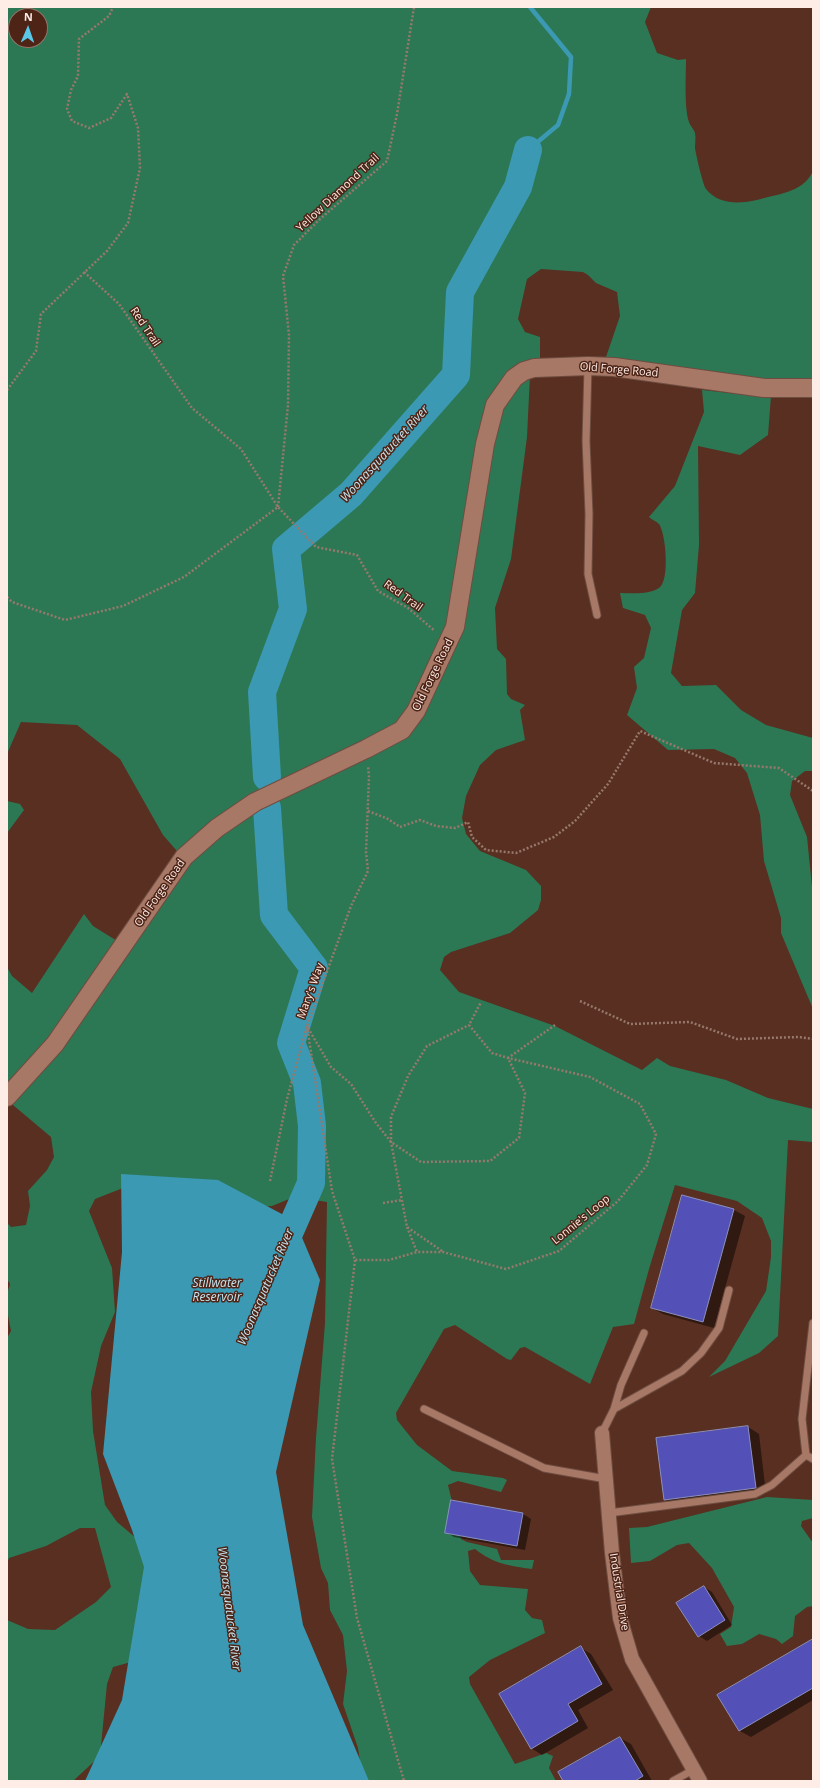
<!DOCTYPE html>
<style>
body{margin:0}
#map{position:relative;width:820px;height:1788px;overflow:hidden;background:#582f20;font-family:"Open Sans",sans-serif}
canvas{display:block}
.frame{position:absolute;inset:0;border:8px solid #feede7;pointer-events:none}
.north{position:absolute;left:8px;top:8px;width:40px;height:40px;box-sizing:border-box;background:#4d2416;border:1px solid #94746a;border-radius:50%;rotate:2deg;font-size:11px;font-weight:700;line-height:16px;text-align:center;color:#feede7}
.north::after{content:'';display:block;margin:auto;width:14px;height:18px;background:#5bc7e7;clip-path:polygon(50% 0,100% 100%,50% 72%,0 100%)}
</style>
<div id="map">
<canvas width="820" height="1788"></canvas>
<div class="frame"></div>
<div class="north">N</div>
</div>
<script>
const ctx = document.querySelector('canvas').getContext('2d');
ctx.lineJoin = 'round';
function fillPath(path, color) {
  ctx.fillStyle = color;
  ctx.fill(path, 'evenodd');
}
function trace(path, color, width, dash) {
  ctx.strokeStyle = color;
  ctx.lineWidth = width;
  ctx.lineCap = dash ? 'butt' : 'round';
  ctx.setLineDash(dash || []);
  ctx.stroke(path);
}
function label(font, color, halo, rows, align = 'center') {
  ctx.font = font + ' "Open Sans",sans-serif';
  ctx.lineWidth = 3;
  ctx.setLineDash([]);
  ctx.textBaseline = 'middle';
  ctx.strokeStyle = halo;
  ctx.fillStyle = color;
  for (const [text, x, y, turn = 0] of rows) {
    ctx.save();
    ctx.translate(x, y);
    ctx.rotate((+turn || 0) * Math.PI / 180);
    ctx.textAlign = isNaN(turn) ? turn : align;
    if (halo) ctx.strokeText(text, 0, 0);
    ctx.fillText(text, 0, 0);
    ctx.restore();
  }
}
fillPath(new Path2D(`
 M7,7H651L645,22L657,53L678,60L686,59C686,75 684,108 689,122C690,126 694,129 695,133C696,138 695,143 695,148C696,155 703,185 706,189C721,208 748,203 768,197C786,193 805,189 813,171V381L748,380L605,360L620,316L617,292L596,283L588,275L583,272L541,269L527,279L518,319L525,332L540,337V366L530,375L527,437L511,559L495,608L497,649L506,659L507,694L511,699L525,705L520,710L525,740L496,750L480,765L466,796L462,818L466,834L480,851L526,870L541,886V900L538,910L510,933L451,952L444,957L440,970L459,992L555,1026L642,1070L657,1058L670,1066L726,1080L768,1098L813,1109V1142L788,1140L778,1336L759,1353L709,1377L725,1361L766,1291L771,1257V1241L762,1218L737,1201L675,1185L649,1269L634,1324L613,1327L590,1384L525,1347L520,1348L511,1360L507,1359L455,1325L444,1329L396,1413L397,1420L417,1445L452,1471L503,1478L507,1480L501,1492L458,1481L448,1485L461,1539L467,1542L497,1549L501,1560H534L532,1569C510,1566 494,1564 475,1549L468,1551L470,1571L480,1585L528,1589L525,1610L532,1618L542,1620L545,1633L490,1660L469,1677L470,1684L515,1764L546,1753L553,1756L549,1768L556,1781H363L358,1748L343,1704L347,1671L343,1635L330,1610L328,1583L321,1568L312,1517L316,1438L325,1323L327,1202L294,1197L272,1206L254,1207L123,1188L95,1199L89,1211L112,1268L115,1312L101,1346L91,1392L93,1431L105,1505L117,1522L142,1543L150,1559L142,1659L113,1667L107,1684L100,1756L73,1781H7V1620L28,1629L55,1630L96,1602L111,1587L95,1528H80L46,1546L9,1558L7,1563V1338L11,1331C8,1315 4,1300 10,1284L7,1279V1223L11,1227L26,1225L30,1206L28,1191L47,1170L54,1157L51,1137L7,1100V967L12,976L32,993L84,914L93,926L122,944L183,858L163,835L120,759L77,725L21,722L7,754ZM16,16H40V40H16Z
 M702,390L748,395L771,396L768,435L740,455L698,446L699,545L695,593L682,610L671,673L682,686L716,685L741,710L766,725L813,738V771H805L792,781L790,795L807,837L813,897V1009L781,933V918L764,861L760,815L747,773L735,758L714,749L668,750L627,715L637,688L634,667L644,658L651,628L645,615L623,608L620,593C633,593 648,595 659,588C670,581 666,534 659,524C656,521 652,520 649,517L675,486L704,412Z
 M7,801L20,804L24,810L7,833Z
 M767,1497L813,1500V1518L802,1521L801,1526L813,1543V1606L807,1607L795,1616L793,1636L782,1644L776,1639L759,1634L742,1644L727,1646L720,1634L731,1627L734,1607L712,1568L689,1543L677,1545L650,1561L631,1563L629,1528L647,1527Z`), '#2c7854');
fillPath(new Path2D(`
 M121,1174L218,1180L295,1221L320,1280L276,1472L303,1625L369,1781H85L122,1700L144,1567L132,1530L103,1454L122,1252Z`), '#3b99b3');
fillPath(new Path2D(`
 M683,1196L734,1210L745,1216L714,1328L663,1314L652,1308Z
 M748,1427L759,1434L766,1494L676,1506L665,1499Z
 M523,1514L531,1519L525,1550L454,1537L446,1532Z
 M704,1587L712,1592L732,1625L707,1641L699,1636Z
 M813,1640V1700L751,1737L740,1731L719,1696Z
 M581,1648L591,1654L613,1690L578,1710L588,1728L542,1755L531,1748Z
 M620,1738L631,1744L652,1781H564Z`), '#0007');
trace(new Path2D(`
 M528,150L558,125L569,94L571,57L530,7`), '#3b99b3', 4.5);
trace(new Path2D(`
 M267,777L262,692L293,609L286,549L351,494L456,375L460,292L518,187L528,150
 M267,808L274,915L314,968L291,1043L307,1083L312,1126L311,1183L279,1256`), '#3b99b3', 28);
const building = new Path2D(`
 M682,1195L734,1209L703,1322L651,1308Z
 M748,1426L756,1488L664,1500L656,1438Z
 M451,1500L523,1513L517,1546L445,1533Z
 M704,1586L725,1620L698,1637L676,1603Z
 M813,1639V1688L739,1731L717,1695Z
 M581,1646L602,1684L568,1704L578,1721L531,1749L499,1694Z
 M620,1737L643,1776L635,1781H563L558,1772Z`);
fillPath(building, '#5351b8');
trace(building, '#8c90bd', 1);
const service = new Path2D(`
 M588,366L586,441L589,514L588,574L597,615
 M813,1323L802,1419L806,1455L813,1459
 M424,1409L544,1468L606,1479
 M614,1409L621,1385L644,1333
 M602,1433L614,1409L682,1371L701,1353L719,1328L729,1290
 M609,1513L755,1494L772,1485L806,1455
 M673,1781L693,1770`);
const minor = new Path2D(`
 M602,1433L612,1553L620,1618L632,1659L700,1781`);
const tertiary = new Path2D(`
 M7,1097L55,1044L184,857L217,828L255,802L366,749L402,730L416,711L455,627L485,444L495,405L514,378L524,371L534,368L588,366L614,367L764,388H813`);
trace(service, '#6e4d41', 9);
trace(minor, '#6e4d41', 16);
trace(tertiary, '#6e4d41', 20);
trace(new Path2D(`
 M84,272L119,304L192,408L241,449L278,507
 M7,390L36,351L41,314L107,251L128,223L140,168L138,128L127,94L111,118L89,128L72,121L67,109L71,90L78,76L79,39L109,16L113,7
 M278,507L288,405L289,335L283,276L294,245L319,220L387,161L397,114L414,7
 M7,597L12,602L65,620L123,606L184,577L278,507L316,547L357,555L378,591L408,608L435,631
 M368,811L388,819L400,827L420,820L436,826L455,828L468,822L472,837L486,850L516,853L554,837L575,821L608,784L640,731L714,763L779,768L813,791
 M580,1001L630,1024L690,1022L737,1039L799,1037L813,1039
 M307,1026L332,1191L355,1260H389L417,1252H443L506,1269L559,1251L618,1201L647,1165L656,1134L640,1104L590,1077L508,1058L492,1053L469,1025L481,1002
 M308,1028L331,1067L351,1084L376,1123L391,1142L421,1162L490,1161L519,1138L525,1093L508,1058L555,1025
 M270,1181L287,1099L307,1026L351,906L368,871L366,852L369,776L368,766
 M383,1203L402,1200
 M407,1227L417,1252
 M442,1251L407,1227L391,1142V1117L408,1076L427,1046L469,1025
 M355,1260L332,1459L357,1618L404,1781`), '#97786c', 2.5, [2, 2]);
trace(service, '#a87867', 7);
trace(minor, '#a87867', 14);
trace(tertiary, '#a87867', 18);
label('11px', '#feede7', '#4d2416', [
 ["Yellow Diamond Trail",338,193,-43],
 ["Red Trail",145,327,56],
 ["Old Forge Road",619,370,5],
 ["Red Trail",403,596,36],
 ["Old Forge Road",433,675,-64],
 ["Old Forge Road",160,893,-55],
 ["Mary's Way",311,991,-70],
 ["Lonnie's Loop",581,1220,-39],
 ["Industrial Drive",619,1592,81]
]);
label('italic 12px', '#c6e6f1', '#4d2416', [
 ["Woonasquatucket River",385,454,-48],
 ["Stillwater",217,1284],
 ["Reservoir",217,1298],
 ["Woonasquatucket River",266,1287,-67],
 ["Woonasquatucket River",229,1609,83]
]);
</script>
